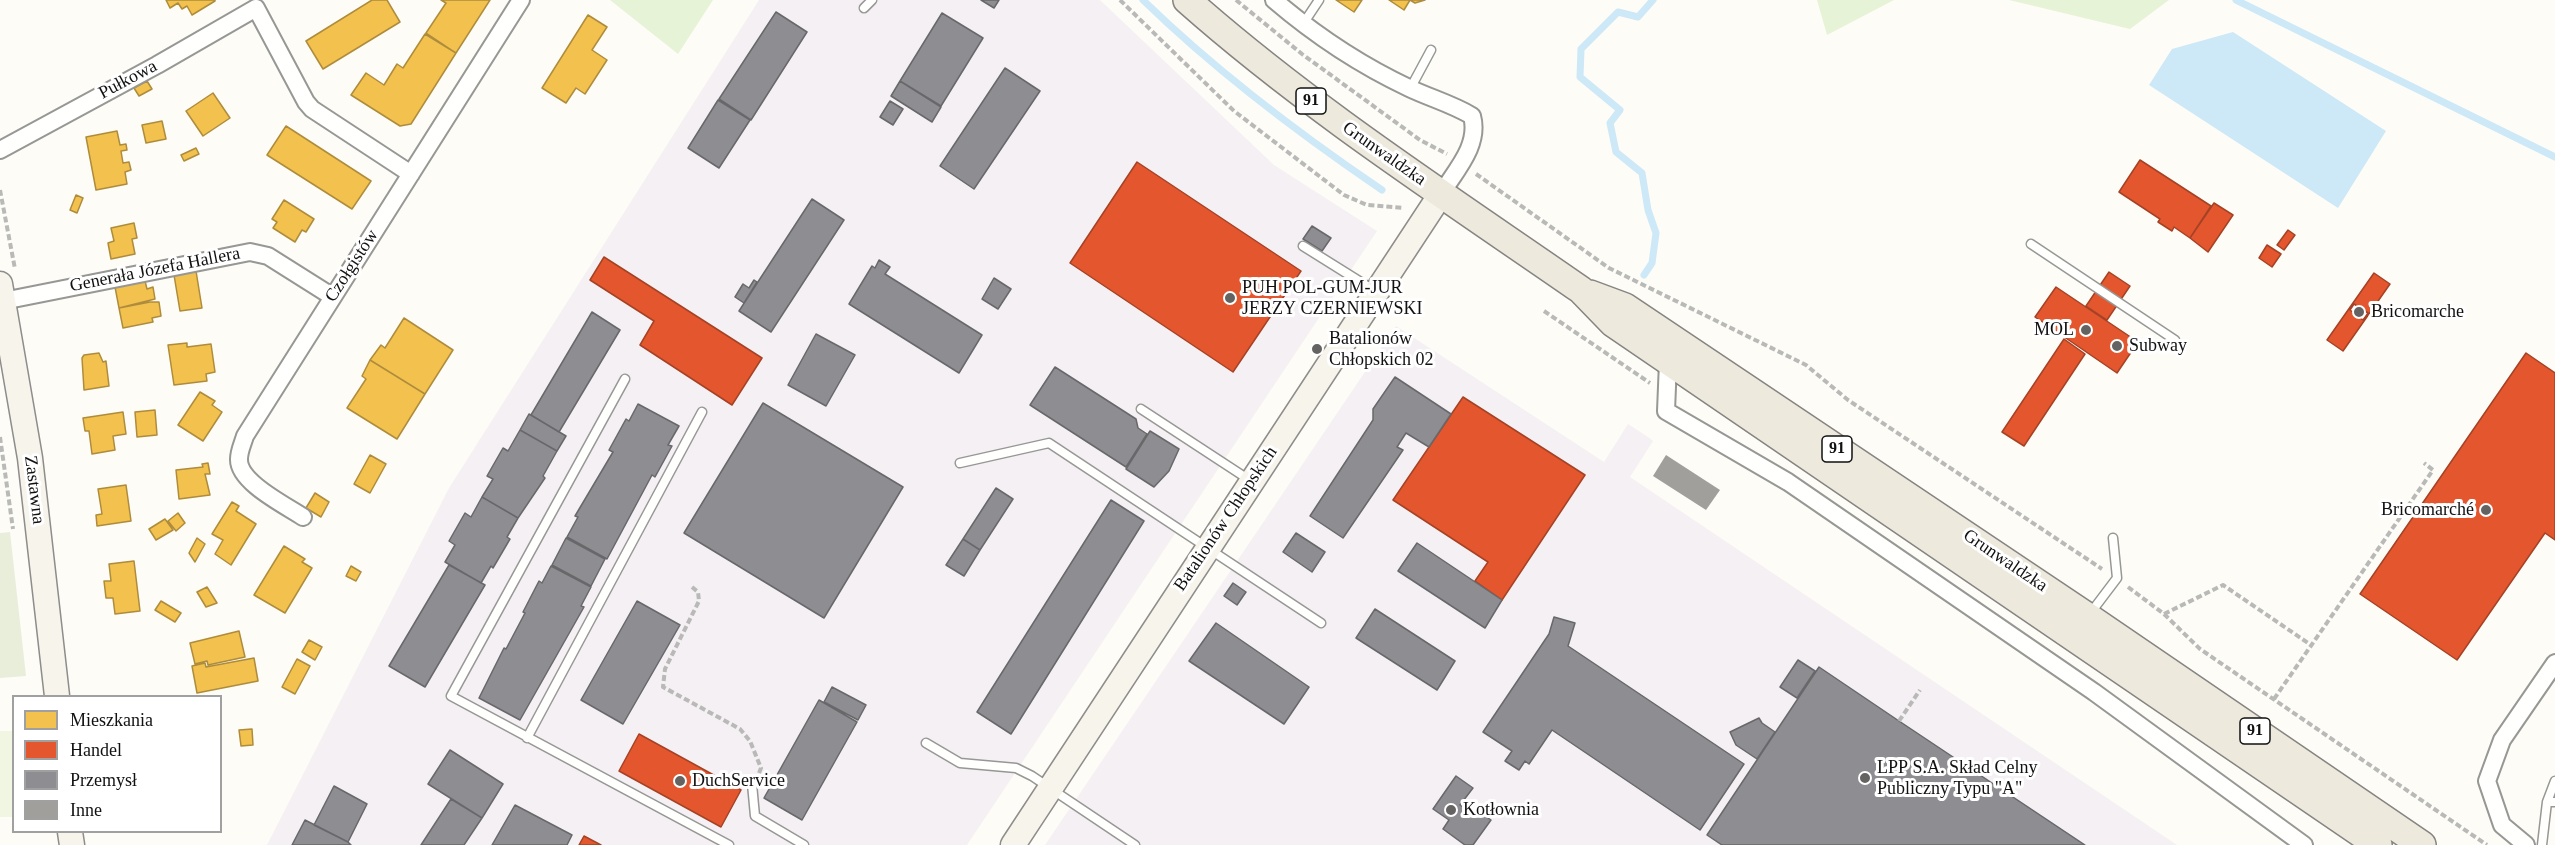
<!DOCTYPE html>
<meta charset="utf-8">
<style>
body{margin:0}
#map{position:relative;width:2555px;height:845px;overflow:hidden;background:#fdfcf7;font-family:Georgia,serif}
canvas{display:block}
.legend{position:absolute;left:12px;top:695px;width:210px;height:138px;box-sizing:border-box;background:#fff;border:2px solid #a0a0a0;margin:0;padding:8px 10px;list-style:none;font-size:18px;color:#111}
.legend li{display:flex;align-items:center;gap:12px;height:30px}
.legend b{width:30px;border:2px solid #a0a0a0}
</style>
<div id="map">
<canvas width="2555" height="845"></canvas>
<ul class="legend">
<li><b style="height:16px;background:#f2c14e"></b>Mieszkania</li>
<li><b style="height:16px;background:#e4572e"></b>Handel</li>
<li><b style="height:16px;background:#8d8d92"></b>Przemysł</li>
<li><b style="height:16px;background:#a19f9c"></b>Inne</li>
</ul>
</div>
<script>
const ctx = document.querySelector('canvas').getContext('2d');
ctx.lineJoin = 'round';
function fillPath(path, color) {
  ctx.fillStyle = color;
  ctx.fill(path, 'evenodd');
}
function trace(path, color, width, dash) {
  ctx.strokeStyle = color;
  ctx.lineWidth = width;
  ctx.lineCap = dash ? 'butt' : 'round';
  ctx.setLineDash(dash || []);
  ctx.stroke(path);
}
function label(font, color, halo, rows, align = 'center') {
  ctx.font = font + ' Georgia,serif';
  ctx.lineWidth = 6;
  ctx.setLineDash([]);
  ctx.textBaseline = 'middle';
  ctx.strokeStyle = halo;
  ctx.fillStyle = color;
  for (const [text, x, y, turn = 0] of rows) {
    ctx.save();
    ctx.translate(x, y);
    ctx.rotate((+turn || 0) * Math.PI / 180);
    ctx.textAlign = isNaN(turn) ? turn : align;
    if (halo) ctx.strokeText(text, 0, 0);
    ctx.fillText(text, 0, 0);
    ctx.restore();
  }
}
fillPath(new Path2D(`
 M759,0H1100L1274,165L1377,231L967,845H267L449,488Z
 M1396,326L1604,462L1628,424L1648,437L1653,441L1630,477L2177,845H1045Z`), '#f5f0f3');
fillPath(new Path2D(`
 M610,0H713L678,54Z
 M1817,0H1894L1827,35Z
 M2009,0H2169L2130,29Z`), '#e7f3d7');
fillPath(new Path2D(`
 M10,532L26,676L0,678V533Z`), '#e9eedb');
fillPath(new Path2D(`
 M0,731H13V817H0Z`), '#f0f6e1');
fillPath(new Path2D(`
 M2233,32L2386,131L2338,208L2149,85L2172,49Z`), '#cde8f7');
const homes = new Path2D(`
 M166,0H215V1L192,15L187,6L182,9L178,3L170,8Z
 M372,0H387L400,22L323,69L306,41Z
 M441,0H490L456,53L426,33L446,3Z
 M1336,0H1362L1354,12Z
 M1389,0H1425L1415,3L1410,0L1404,10Z
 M588,15L607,27L592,50L607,60L585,94L576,88L566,103L542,88Z
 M425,34L456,53L411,124L400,126L351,95L366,73L384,85L397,64L403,68Z
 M147,81L152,89L139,96L134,88Z
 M213,93L230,118L203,136L186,111Z
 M162,121L166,139L146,143L142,125Z
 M286,126L371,181L352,209L267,155Z
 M117,131L120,145L126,144L127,150L121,151L123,163L129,162L131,170L125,172L127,184L96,190L86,137Z
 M196,148L199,154L184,161L181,155Z
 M76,195L83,198L77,213L70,210Z
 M284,200L314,219L306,232L302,230L295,242L273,228L277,222L272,219Z
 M134,223L137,238L132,239L135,254L111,259L108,243L114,241L111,228Z
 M196,271L202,308L180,311L174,275Z
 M145,281L147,289L153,287L155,299L119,308L115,287Z
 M150,302H159L161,316L152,318L153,322L123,328L119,308Z
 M404,318L453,350L425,394L370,360L381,345L385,348Z
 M187,343V347L211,344L215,372L206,374L207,381L174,385L168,345Z
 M99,353L103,362L106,361L109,386L84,390L82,358L84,355Z
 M370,360L425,394L397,439L347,408L366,379L362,376Z
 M200,392L215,401L212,405L222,412L203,441L178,425Z
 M155,410L157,435L137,437L135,412Z
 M123,412L126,434L113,436L115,450L92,454L89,431H85L83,418Z
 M370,455L386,464L370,493L354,484Z
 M208,463L210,474H205L210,495L179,499L176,470L203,467L202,464Z
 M126,485L131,521L97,526L96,515L102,514L98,489Z
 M315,493L329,502L321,517L306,508Z
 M232,502L239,506L236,511L256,524L231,565L215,554L223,540L212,534Z
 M178,513L185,523L176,531L168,521Z
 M165,519L173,530L156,540L149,529Z
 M197,538L205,544L195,562L189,553Z
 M284,546L305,559L302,562L312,568L285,613L254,595Z
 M134,561L140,611L115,614L113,598H106L104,581H111L109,564Z
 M351,566L361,572L356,581L346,576Z
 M207,587L217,603L206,607L197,592Z
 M161,601L181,613L175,622L155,610Z
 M239,631L245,657L208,665L207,661L195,664L190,643Z
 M309,640L322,647L315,660L302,652Z
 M254,658L258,681L197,693L192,666L205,663L206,667Z
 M297,659L310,666L295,694L282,687Z
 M252,729L253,745L241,746L239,730Z`);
fillPath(homes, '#f2c14e');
trace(homes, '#ae8c3c', 1.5);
const shops = new Path2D(`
 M2140,160L2211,206L2190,238L2174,227L2172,231L2158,222L2160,219L2119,192Z
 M1137,162L1301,271L1233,372L1070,263Z
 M2214,203L2233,215L2208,252L2190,238Z
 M2288,230L2295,235L2284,250L2277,245Z
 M2267,245L2281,254L2272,267L2259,258Z
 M604,257L762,358L732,405L640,345L654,321L590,280Z
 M2109,272L2130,286L2107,320L2086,306Z
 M2374,273L2390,284L2343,351L2327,340Z
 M2056,287L2138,342L2117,373L2035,317Z
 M2354,304L2368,313L2363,320L2350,310Z
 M2064,339L2085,354L2024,446L2002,432Z
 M2526,353L2555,373V540L2545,533L2457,660L2360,594Z
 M1463,397L1585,475L1502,600L1475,581L1488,562L1393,500Z
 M639,734L741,790L721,827L619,771Z
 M584,836L601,845H579Z`);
fillPath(shops, '#e4572e');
trace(shops, '#a54225', 1.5);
const industry = new Path2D(`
 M981,0H999L994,8Z
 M776,12L807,32L751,120L719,99Z
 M942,13L983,38L941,106L900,81Z
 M1005,68L1040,91L974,189L940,166Z
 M900,81L941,107L932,122L891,96Z
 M718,100L750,120L719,168L688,148Z
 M890,101L903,109L893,125L880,117Z
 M812,199L844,220L771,332L739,311Z
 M1312,226L1331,238L1322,251L1303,239Z
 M879,260L890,267L885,274L982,335L959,373L849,304L872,266L875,268Z
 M994,278L1011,289L998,309L982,299Z
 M754,280L757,282L744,303L735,297L743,284L749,288Z
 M592,312L620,330L559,432L531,415Z
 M816,334L855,355L826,406L788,385Z
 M1055,367L1136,419L1138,428L1147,434L1126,467L1030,405Z
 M1395,377L1451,414L1429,447L1406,433L1397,447L1403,450L1343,538L1310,516L1373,420V409Z
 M763,403L903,487L824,618L684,533Z
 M638,404L679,426L668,445L672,446L655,477L652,475L607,559L567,537L578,517L575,516L613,452L609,450L626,419L629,421Z
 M529,414L566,436L557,451L520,430Z
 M520,430L557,451L543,476L545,478L518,518L482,497L493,479L487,476L503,448L508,451Z
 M1150,431L1179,449L1169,471L1154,487L1126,469Z
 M996,488L1013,499L980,550L963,539Z
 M482,497L518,518L507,537L510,539L493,568L491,566L481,583L445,562L455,545L449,541L465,513L471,517Z
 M1111,500L1144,521L1011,734L977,712Z
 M1296,533L1325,552L1312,572L1283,552Z
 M566,538L605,559L591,586L552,565Z
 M963,539L980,550L964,576L946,565Z
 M1417,543L1502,600L1485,628L1398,571Z
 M449,565L485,585L425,687L389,666Z
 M551,566L591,587L581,606L584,607L520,720L479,698L504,648L506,649L525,613L523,612L539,581L542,583Z
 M1233,583L1246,592L1237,605L1224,596Z
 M637,601L680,625L623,724L581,700Z
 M1375,609L1455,661L1437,690L1356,638Z
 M1554,617L1575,623L1568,646L1744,764L1700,830L1552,730L1529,764L1525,761L1519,770L1505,761L1512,751L1483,732L1549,634Z
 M1216,623L1309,687L1284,724L1189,661Z
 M1798,660L1815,671L1797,698L1780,687Z
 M1819,667L1899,721L2085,845H1722L1707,835Z
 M832,687L866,705L858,720L824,702Z
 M819,700L857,722L802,820L764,798Z
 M1759,718L1762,723L1775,732L1757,759L1736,745L1730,732Z
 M450,750L503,784L482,818L428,784Z
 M1456,776L1473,788L1460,805L1475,815L1478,811L1491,820L1473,845H1465L1443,829L1449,820L1433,809Z
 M334,786L367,804L348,842L314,825Z
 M451,799L482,818L464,845H421Z
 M515,805L572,835L567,845H492Z
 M305,820L348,842L351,845H292Z`);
fillPath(industry, '#8d8d92');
trace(industry, '#68686b', 1.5);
trace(new Path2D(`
 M1143,0C1216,71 1298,133 1382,190
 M2236,0L2555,157
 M1644,275L1652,263L1656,233L1648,210L1642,173L1616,152L1610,123L1620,110L1580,77L1581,49L1618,12L1638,17L1653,0`), '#cde8f7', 7);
fillPath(new Path2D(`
 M1666,455L1720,490L1706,510L1653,476Z`), '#a19f9c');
const lane = new Path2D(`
 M864,8L872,0
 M1303,24L1319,0
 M1410,89L1431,50
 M2031,244L2175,340
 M1303,246L1375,291
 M625,379L451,696L729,845
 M1141,409L1251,481
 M960,463L1049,443L1321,623
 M2089,615L2117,578L2113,538
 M527,738L702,412
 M926,743L960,763L1016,768L1032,776L1135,845
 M2555,781L2547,802H2555
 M752,784L755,816L804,845
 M2542,845L2547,802`);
const street = new Path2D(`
 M1274,0C1315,35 1360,65 1409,88C1430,98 1452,104 1472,116C1480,145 1456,170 1441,194
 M0,150L157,65L256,8L306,102L312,109L411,174
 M3,301L250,252L268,256L333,297
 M1668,362L1666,411L1788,482L2094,692L2304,845
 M303,517C285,505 238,482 239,459C239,451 243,443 245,436L521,0
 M2526,845L2502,825L2487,781L2502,740L2555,663`);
const secondary = new Path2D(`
 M0,284L30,458L57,696
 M70,832L72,845
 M1013,845L1441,194`);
const primary = new Path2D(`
 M1187,0C1309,108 1447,197 1581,290L1613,323L2378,845
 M1590,294L1625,307L2088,617L2422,845`);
trace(lane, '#979795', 11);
trace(street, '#979795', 20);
trace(secondary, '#8e8d8b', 27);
trace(primary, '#858482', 30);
trace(new Path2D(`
 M1120,0L1234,111L1344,195L1367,205L1403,208
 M1236,0L1302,54L1420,140L1447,154
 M1476,174L1609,268L1806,365L1848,400L2102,569
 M0,190L15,269
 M1544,311L1650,383
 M0,437L13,529
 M692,587L698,592L699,601L665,669L663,687L740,729L750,741L761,768L759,773
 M2128,587L2164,614L2200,649L2487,845
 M2164,614L2223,585L2311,645
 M2274,699L2433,470L2424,463
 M1899,721L1920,690`), '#b9b9b8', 4, [6, 3]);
trace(lane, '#fffffe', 8);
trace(street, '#fffffe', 16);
trace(secondary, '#f6f4eb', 24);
trace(primary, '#ede9dc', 27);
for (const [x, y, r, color] of [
 [1230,298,6,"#646362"],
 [2359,312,6,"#646362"],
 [2086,330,6,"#646362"],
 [2117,346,6,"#646362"],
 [1317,349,6,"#646362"],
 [2486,510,6,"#646362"],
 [1865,778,6,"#646362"],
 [680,781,6,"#646362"],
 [1451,810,6,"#646362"]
]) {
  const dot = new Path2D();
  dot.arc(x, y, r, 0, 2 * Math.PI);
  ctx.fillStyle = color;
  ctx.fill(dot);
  trace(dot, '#fff', 2);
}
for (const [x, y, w] of [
 [1311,101,30],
 [1837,449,30],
 [2255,731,30]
]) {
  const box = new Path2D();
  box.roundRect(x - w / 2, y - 13, w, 26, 4.5);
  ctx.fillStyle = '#fff';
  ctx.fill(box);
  trace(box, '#111', 1.5);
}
label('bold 16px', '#111', null, [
 ["91",1311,101],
 ["91",1837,449],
 ["91",2255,731]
]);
label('18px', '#111', '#fff', [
 ["Pułkowa",128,80,-28],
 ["Grunwaldzka",1384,154,35],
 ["Czołgistów",352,266,-57],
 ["Generała Józefa Hallera",155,270,-11],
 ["Zastawna",34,490,83],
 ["Batalionów Chłopskich",1226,519,-56],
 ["Grunwaldzka",2005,561,34]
]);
label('18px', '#111', '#fff', [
 ["PUH POL-GUM-JUR",1242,288],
 ["JERZY CZERNIEWSKI",1242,309],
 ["Bricomarche",2371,312],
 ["MOL",2074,330,"right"],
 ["Batalionów",1329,339],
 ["Chłopskich 02",1329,360],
 ["Subway",2129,346],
 ["Bricomarché",2474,510,"right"],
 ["LPP S.A. Skład Celny",1877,768],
 ["Publiczny Typu \"A\"",1877,789],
 ["DuchService",692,781],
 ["Kotłownia",1463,810]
], 'left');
</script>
